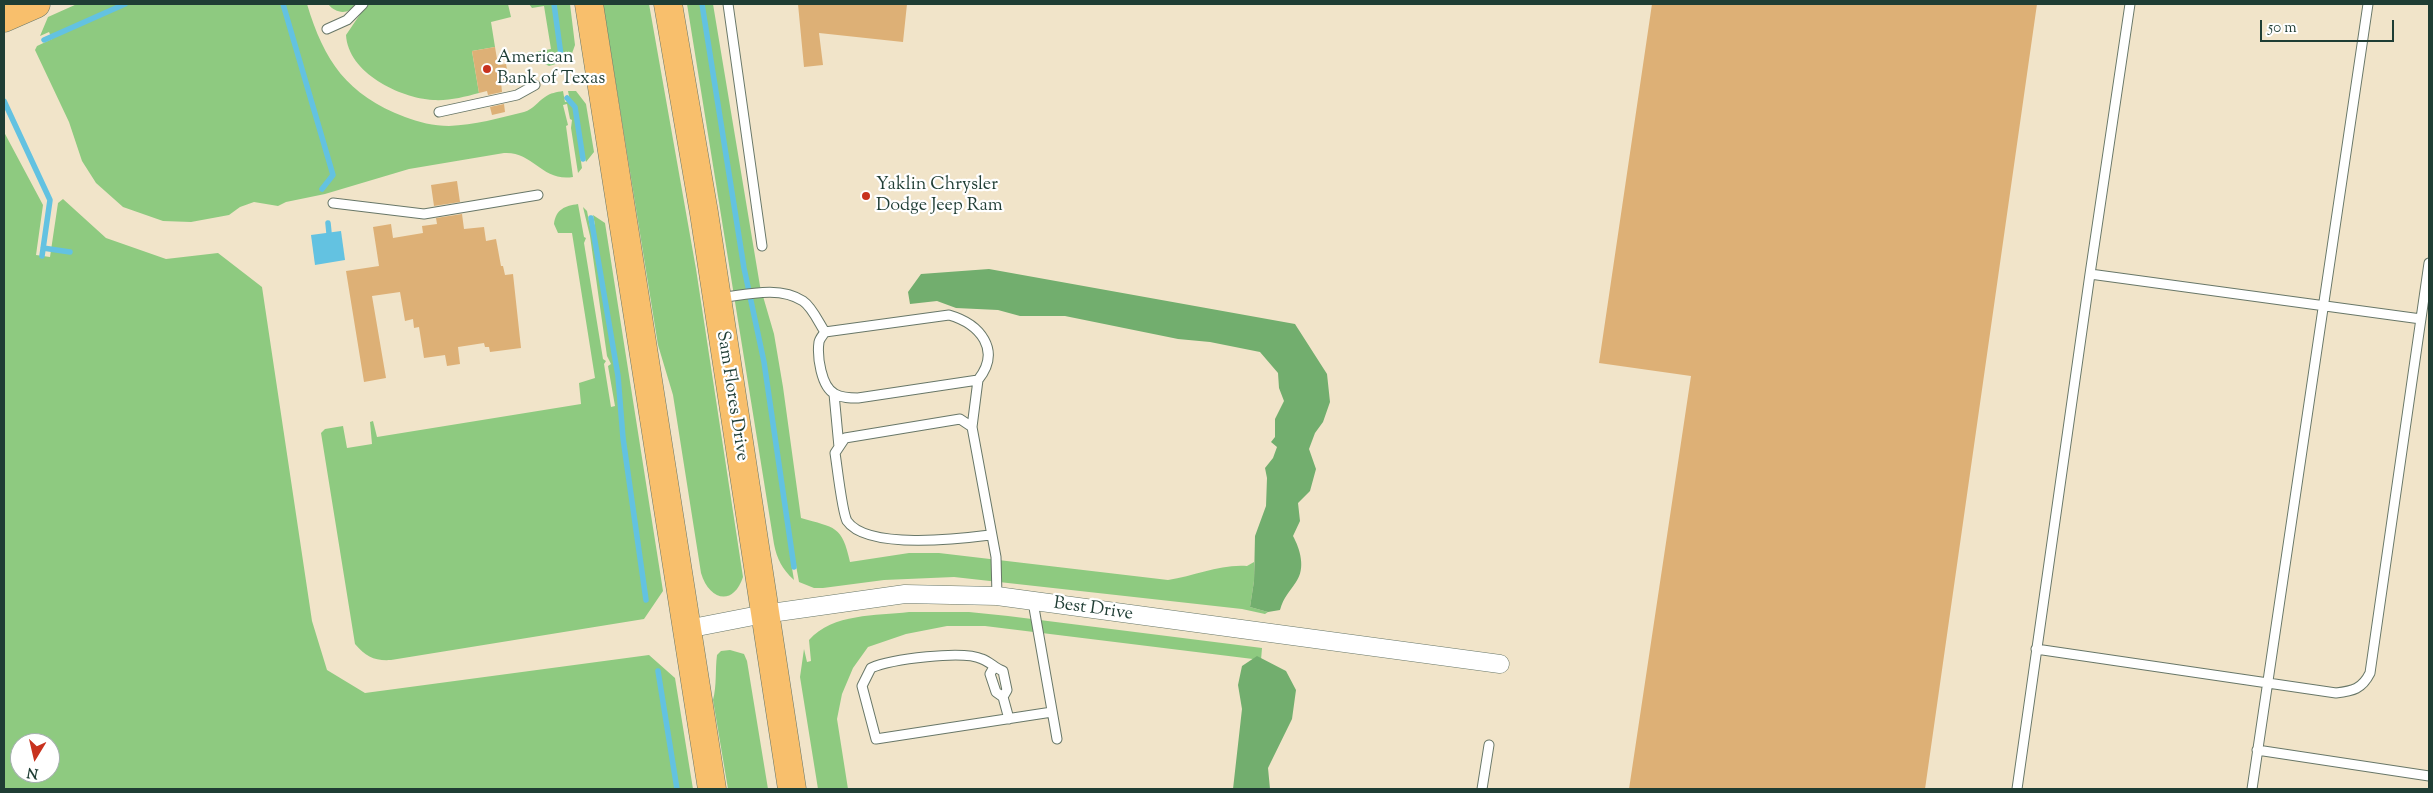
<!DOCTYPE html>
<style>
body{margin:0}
#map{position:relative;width:2433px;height:793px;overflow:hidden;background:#f1e4c9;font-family:"Sorts Mill Goudy",serif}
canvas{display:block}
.frame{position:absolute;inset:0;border:5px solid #1f3d34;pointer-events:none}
.north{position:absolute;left:10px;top:733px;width:50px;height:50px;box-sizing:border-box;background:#fff;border:1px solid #a5b1ae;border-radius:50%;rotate:189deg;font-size:14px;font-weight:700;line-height:20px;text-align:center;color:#1f3d34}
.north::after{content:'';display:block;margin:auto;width:18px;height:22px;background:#c8321e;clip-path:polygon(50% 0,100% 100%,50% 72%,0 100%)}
.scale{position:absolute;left:2260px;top:20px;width:134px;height:22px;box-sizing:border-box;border:2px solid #1f3d34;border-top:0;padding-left:6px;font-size:15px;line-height:18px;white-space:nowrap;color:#1f3d34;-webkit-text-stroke:4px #fff;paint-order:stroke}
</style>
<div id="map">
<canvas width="2433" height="793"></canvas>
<div class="frame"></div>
<div class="north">N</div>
<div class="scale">50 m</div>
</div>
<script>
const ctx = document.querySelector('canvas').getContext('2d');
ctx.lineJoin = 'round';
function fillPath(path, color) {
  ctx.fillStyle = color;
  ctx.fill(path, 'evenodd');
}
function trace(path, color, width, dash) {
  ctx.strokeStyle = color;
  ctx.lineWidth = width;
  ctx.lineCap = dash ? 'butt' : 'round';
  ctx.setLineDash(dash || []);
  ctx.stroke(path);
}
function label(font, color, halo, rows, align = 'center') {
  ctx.font = font + ' "Sorts Mill Goudy",serif';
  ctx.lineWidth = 4.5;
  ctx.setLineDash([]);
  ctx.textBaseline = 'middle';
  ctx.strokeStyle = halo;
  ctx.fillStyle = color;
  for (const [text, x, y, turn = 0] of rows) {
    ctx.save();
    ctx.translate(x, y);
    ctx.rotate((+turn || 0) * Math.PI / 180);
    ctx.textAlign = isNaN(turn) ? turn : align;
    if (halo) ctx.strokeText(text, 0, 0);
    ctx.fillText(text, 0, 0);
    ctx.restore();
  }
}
fillPath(new Path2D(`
 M77,4H307C324,61 347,95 405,117C418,122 434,126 449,126C474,125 500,118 524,112C534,109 537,102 545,97C550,93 557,92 563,91L565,102L570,101L568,91H576L586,104L594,152L586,162L584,154L580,155L582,168L578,173L571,128L572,120L570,119L567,104L563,105L568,125L566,126L573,177C542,182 533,151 504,153L409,169L325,194L286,202L278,206L254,202L240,207L229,215L191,222L163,221L123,207L96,183L82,161L69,122L35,50L37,46L52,39L49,32L40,36L48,17Z
 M328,4H356C349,15 336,14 328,4Z
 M367,4H508L511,17L491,22L495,47L472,51L479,93C464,97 449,101 433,100C400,98 348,73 346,35Z
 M529,4H570L575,45L570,59L564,62L563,51L557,52L559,63L549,66L539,61L536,52L551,49L544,6L532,8Z
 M603,4H649L696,269L743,577C733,607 709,600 701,573L673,395L658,345Z
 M687,4H713L760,286L774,334L783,387L801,518C835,528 842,525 850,562L909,553H939L1168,580C1195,576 1220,564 1247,566L1254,562V581L1250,607L1268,612L1265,614L1242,609L954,577L884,580L823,588H814L799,582L795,560L791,562L794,580C782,569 777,559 774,544Z
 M4,132L43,205L36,255L50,257L58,203L63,199L106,238L166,259L218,253L262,287L312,621L327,670L365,693L649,655L675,678L693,789H4ZM20,743H50V773H20Z
 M578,204L584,237L586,238L584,243L603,359L606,361L604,364L611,407L615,406L608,366L611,364L607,356L590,236L583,207L587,211L590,226L595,225L593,215L605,223L663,591L644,619L391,660C375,661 366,657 355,644L321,433L325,429L343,426L347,448L372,444L370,422L373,421L377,437L581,404L579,383L595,378L572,233H558L554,224C556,209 565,206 578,204Z
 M909,612H969L1008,616L1262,648L1261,660L985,626H947L906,634L868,647L853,668L842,694L837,719L848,789H818L800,677L804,649L807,662L811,661L809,640C833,613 876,616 909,612Z
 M730,650L744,654L747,661L768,789H728L713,700C717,685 715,670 717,655L721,651Z`), '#8eca80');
fillPath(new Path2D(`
 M989,269L1295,324L1327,374L1330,402L1323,422L1315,433L1309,449L1316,469L1310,491L1298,503L1300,521L1293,536C1300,549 1306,568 1296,582C1289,593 1284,596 1280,610L1268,612L1250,607L1254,581L1255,536L1266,506L1267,478L1265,468L1273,458L1277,447L1271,442L1275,437V419L1284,401L1279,388L1278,373L1260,352L1210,342L1178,339L1065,316H1020L998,310L956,308L937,301L910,304L908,292L921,274Z
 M1257,656L1286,671L1296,690L1292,719L1268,768L1270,789H1233L1242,709L1238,685L1242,666Z`), '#72ae6e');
fillPath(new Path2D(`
 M341,231L345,260L315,265L311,235Z`), '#63c2e1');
trace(new Path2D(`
 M283,4L333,175L322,189
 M554,4L561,55
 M702,4L744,268L764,362L794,567
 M44,40L125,4
 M567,98L575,107L583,159
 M4,101L50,200L42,256
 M591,218L618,376L623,438L646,600
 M328,223L329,233
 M43,248L70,252
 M658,671L677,789`), '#63c2e1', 5.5);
fillPath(new Path2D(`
 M798,4H907L903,42L819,33L823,65L804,67Z
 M1652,4H2037L1925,789H1629L1691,376L1599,363Z
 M495,47L498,65L506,64L509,80L501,82L502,92L488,95L487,91L479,93L472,51Z
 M504,104L505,112L492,115L490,107Z
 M457,181L460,202L434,206L431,185Z
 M462,214L464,229L484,227L486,241L496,239L501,266H503L505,275L513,274L521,348L490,352L489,347H485L484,343L458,347L460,364L447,366L445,355L424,358L419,327L414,328L413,319L405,321L400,292L372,296L386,378L364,382L346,271L379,266L373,227L391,224L393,238L423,233L422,226L437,224L436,218Z`), '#ddb076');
const service = new Path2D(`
 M728,4L762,246
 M327,29L347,20L363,4
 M439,112L517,95L535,85
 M333,203L424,214L538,195
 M2090,274L2130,4
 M719,298C745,295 779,285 803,301C812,307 819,323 825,332L949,315C980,324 1002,350 978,380L858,398C850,398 842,398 835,394C821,387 817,356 819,342C820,338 823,335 825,332
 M834,394L839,447
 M972,427L978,380
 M990,535C959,539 867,550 847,521C842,512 837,465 835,453L845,438L960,419L972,427L996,557L997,596
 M1033,602L1057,739
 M2036,649L2336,693C2353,691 2362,689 2370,673L2429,263
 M994,667L990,674L996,692L1003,697L1009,719
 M1003,697L1007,690L1003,671C995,668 990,662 982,659C963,650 891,659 871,668L862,686L876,739L1052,712
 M2257,750L2429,776
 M1482,789L1489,745
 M2017,789L2090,274L2421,319
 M2252,789L2368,4`);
const minor = new Path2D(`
 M687,629L764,614L905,594L997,596L1500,664`);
const primary = new Path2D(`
 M589,4L712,789
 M668,4L704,213L792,789
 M4,18L36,4`);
trace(service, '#687768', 11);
trace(minor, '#687768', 19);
trace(primary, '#687768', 29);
trace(service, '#fff', 9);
trace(minor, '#fff', 18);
trace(primary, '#f8bf6c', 28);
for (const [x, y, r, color] of [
 [487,69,5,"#c8321e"],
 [866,196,5,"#c8321e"]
]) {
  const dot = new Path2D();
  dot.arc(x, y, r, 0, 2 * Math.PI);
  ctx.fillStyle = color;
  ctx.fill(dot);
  trace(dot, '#fff', 2);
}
label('18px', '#1f3d34', '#fff', [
 ["American",497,59],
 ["Bank of Texas",497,80],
 ["Yaklin Chrysler",876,186],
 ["Dodge Jeep Ram",876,207]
], 'left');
label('18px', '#1f3d34', '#fff', [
 ["Sam Flores Drive",731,396,81],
 ["Best Drive",1093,610,8]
]);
</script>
